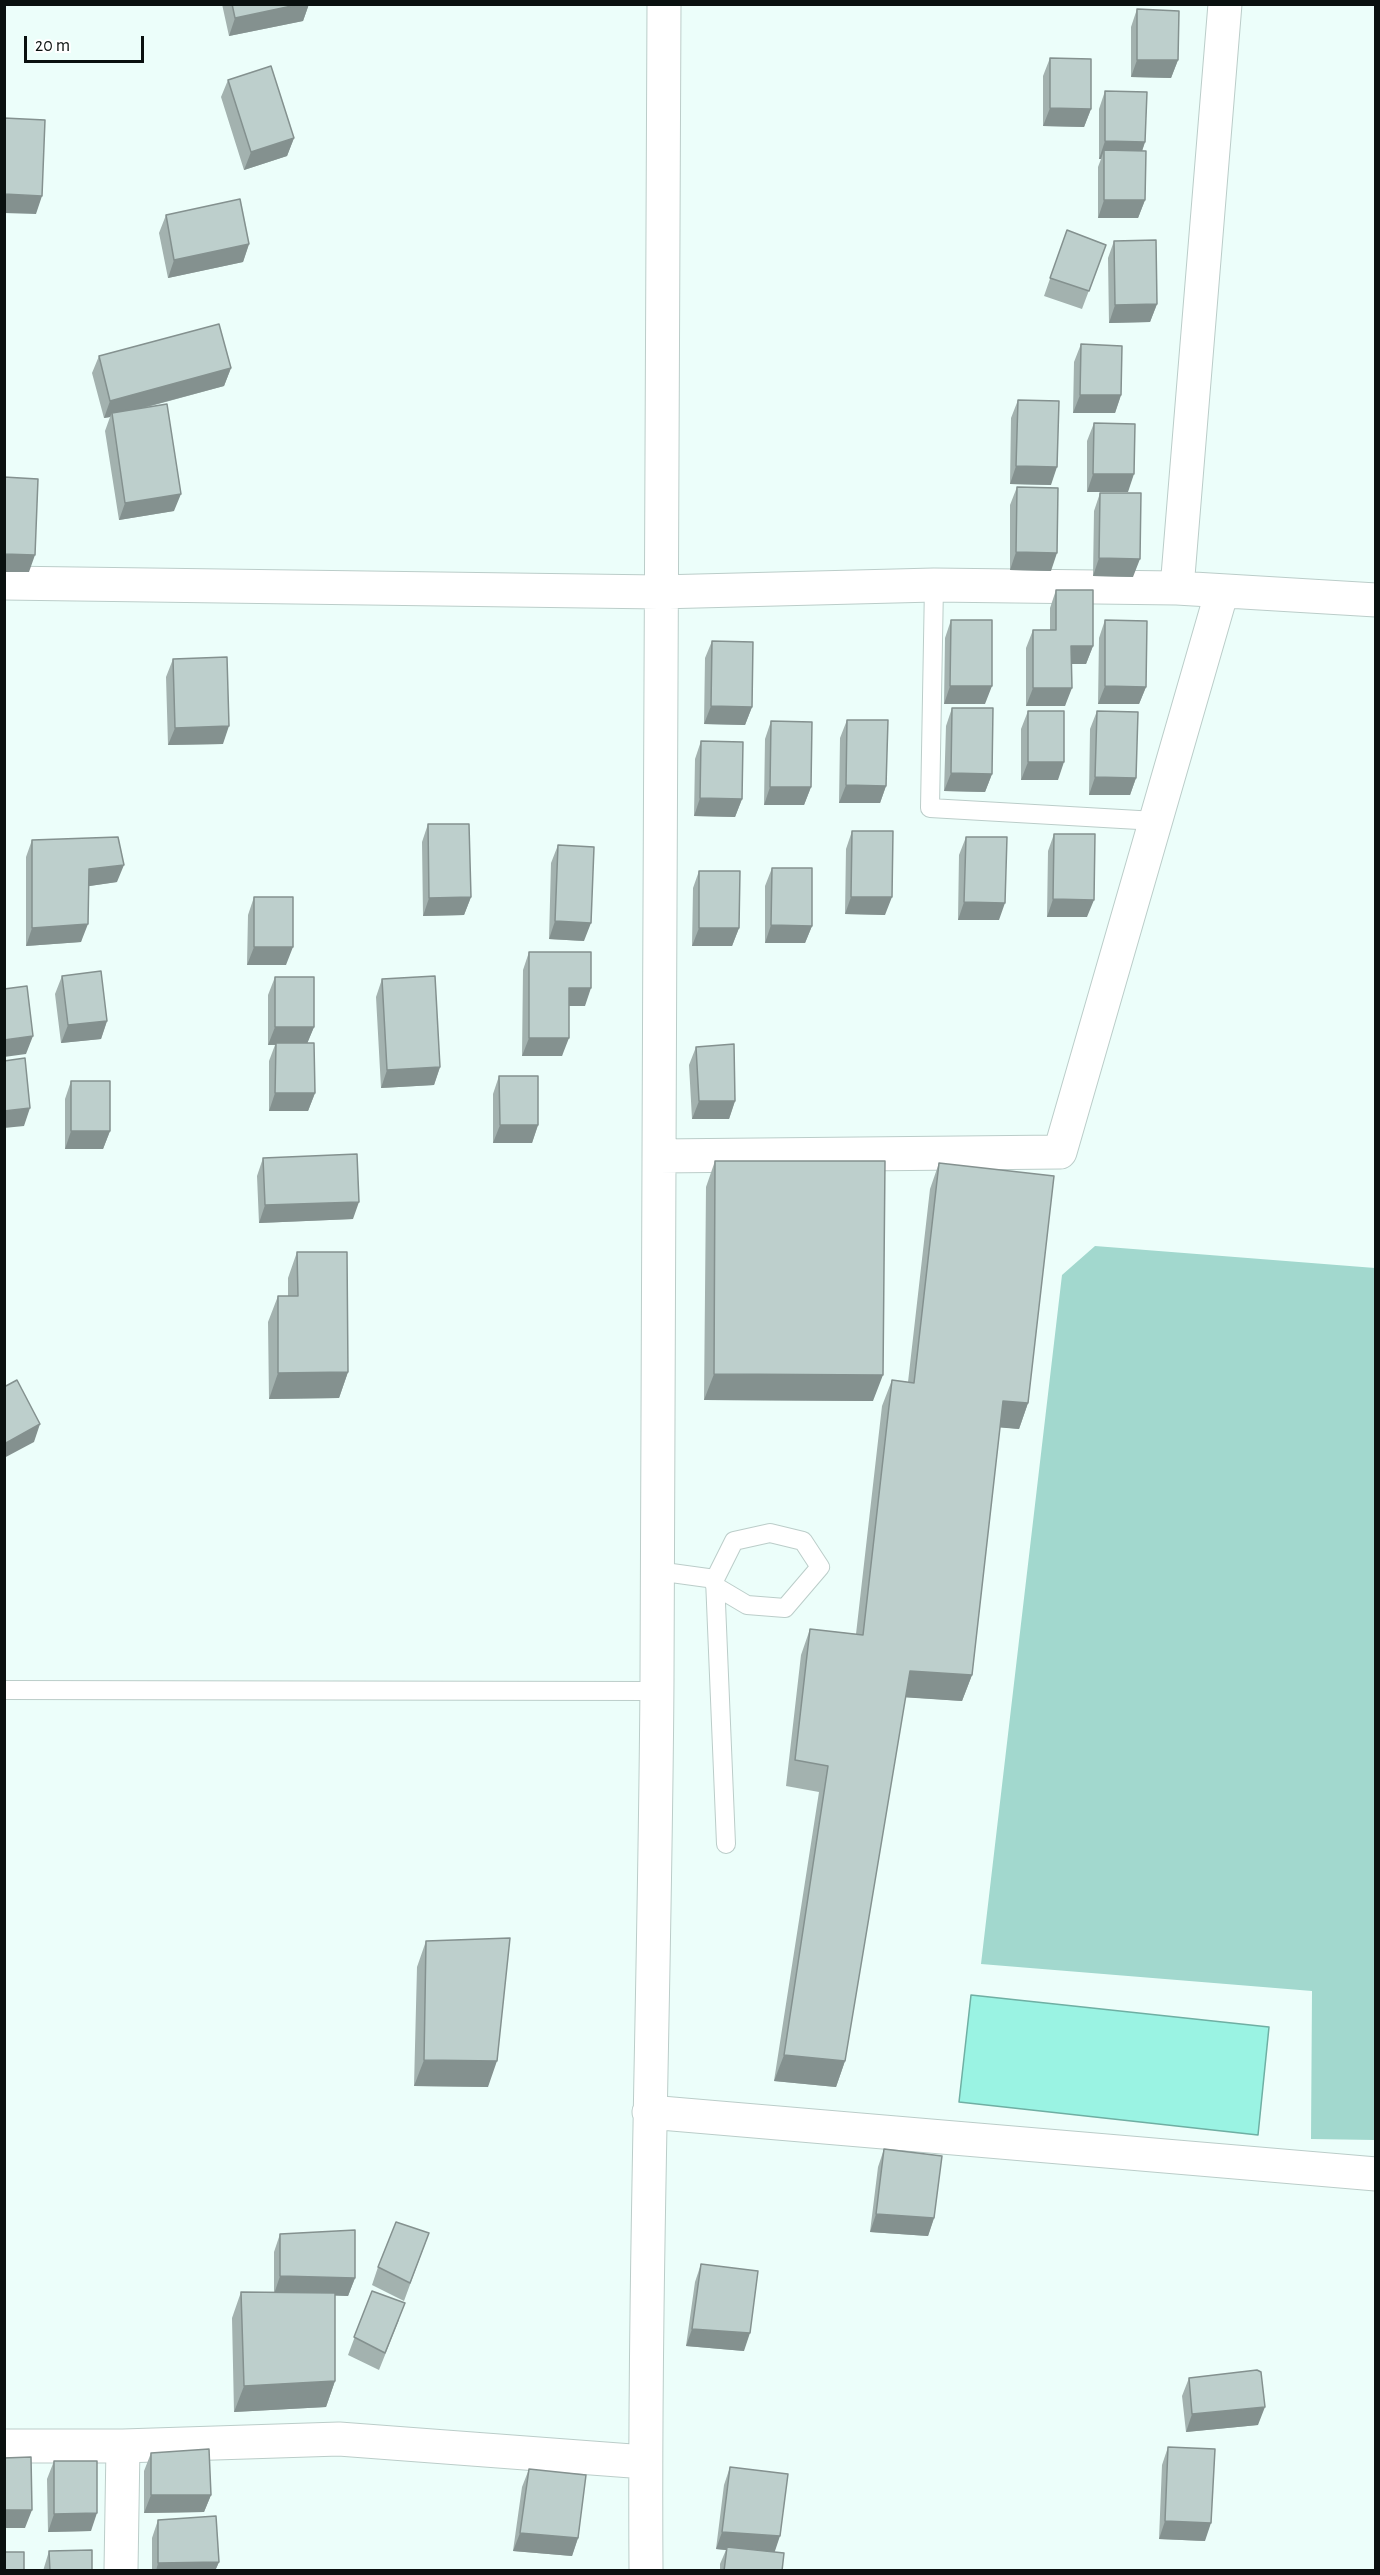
<!DOCTYPE html>
<style>
body{margin:0}
#map{position:relative;width:1380px;height:2575px;overflow:hidden;background:#ecfefa;font-family:"Alegreya Sans",sans-serif}
canvas{display:block}
.frame{position:absolute;inset:0;border:6px solid #0a100f;pointer-events:none}
.scale{position:absolute;left:24px;top:36px;width:120px;height:27px;box-sizing:border-box;border:3px solid #0a100f;border-top:0;padding-left:8px;font-size:18px;line-height:21px;white-space:nowrap;color:#0a100f;-webkit-text-stroke:4px #fff;paint-order:stroke}
</style>
<div id="map">
<canvas width="1380" height="2575"></canvas>
<div class="frame"></div>
<div class="scale">20 m</div>
</div>
<script>
const ctx = document.querySelector('canvas').getContext('2d');
ctx.lineJoin = 'round';
function fillPath(path, color) {
  ctx.fillStyle = color;
  ctx.fill(path, 'evenodd');
}
function trace(path, color, width, dash) {
  ctx.strokeStyle = color;
  ctx.lineWidth = width;
  ctx.lineCap = dash ? 'butt' : 'round';
  ctx.setLineDash(dash || []);
  ctx.stroke(path);
}
fillPath(new Path2D(`
 M1095,1246L1375,1268V2140L1311,2139L1312,1991L981,1964L1062,1275Z`), '#a2d8ce');
const water = new Path2D(`
 M971,1995L1269,2027L1258,2135L959,2102Z`);
fillPath(water, '#9af3e3');
trace(water, '#6fafa3', 1.5);
const lane = new Path2D(`
 M934,585L930,808L1156,821
 M657,1571L715,1579L726,1844
 M715,1579L734,1541L770,1533L803,1541L820,1567L785,1608L747,1605L715,1586
 M4,1690L657,1691`);
const street = new Path2D(`
 M4,583L659,592L934,585L1177,588L1376,600
 M1177,588L1225,4
 M659,1156L1060,1152L1222,591
 M649,2112L1376,2174
 M4,2446H123L339,2439L645,2462
 M121,2570L123,2446
 M646,2570C644,2274 655,1977 657,1681C660,1122 660,563 664,4`);
trace(lane, '#bbcdc9', 20);
trace(street, '#bbcdc9', 35);
trace(lane, '#fff', 18);
trace(street, '#fff', 33);
fillPath(new Path2D(`
 M222,4H309L303,21L229,36Z
 M1137,9L1178,60L1171,78L1131,77V27Z
 M1050,58L1091,109L1084,127L1043,126V76Z
 M228,80L294,138L287,156L244,170L221,97Z
 M1105,91L1145,142L1142,151L1145,200L1138,218H1098V167L1101,159H1099V109Z
 M166,215L249,244L243,262L168,278L159,233Z
 M1067,230L1106,245L1082,309L1044,296Z
 M1114,241L1157,304L1150,322L1109,323L1108,258Z
 M1081,344L1121,395L1115,413H1073L1074,362Z
 M99,356L231,368L224,386L140,409L174,511L119,520L105,431L110,417L104,418L92,373Z
 M1018,400L1051,485L1010,484L1011,418Z
 M1094,423L1128,492H1087V441Z
 M1017,487L1051,571L1010,570V505Z
 M1100,493L1133,577L1093,576L1094,511Z
 M1056,590L1093,646L1086,664H1071L1065,706H1026V648L1033,630H1050V608Z
 M951,620L985,704H944L945,638Z
 M1105,620L1146,687L1139,704H1098L1099,638Z
 M712,641L752,707L745,725L704,724L705,658Z
 M173,659L223,744L168,745L166,677Z
 M952,708L992,774L985,792L944,791L946,726Z
 M1028,711L1058,780H1021V729Z
 M1097,711L1136,778L1130,795H1089L1090,729Z
 M847,720L886,786L880,803H839L840,738Z
 M771,721L811,787L804,805H764L765,739Z
 M701,741L742,799L735,817L694,816L695,759Z
 M428,824L471,897L464,915L423,916L422,842Z
 M852,831L885,915L845,914L846,849Z
 M1054,834L1087,917H1047L1048,851Z
 M966,837L999,920H958L959,855Z
 M32,840L117,882L89,886L81,942L26,946V857Z
 M558,845L584,941L549,939L551,863Z
 M772,868L812,926L805,943H765V886Z
 M699,871L739,928L732,946H692L693,888Z
 M254,897L286,965H247L248,915Z
 M529,952L585,1006H569L562,1056H522L523,970Z
 M62,976L107,1021L101,1039L61,1043L55,994Z
 M275,977L314,1027L307,1043L315,1093L308,1111H269V1061L275,1045H268V995Z
 M382,979L440,1067L434,1085L381,1088L376,997Z
 M696,1047L735,1101L729,1119H692L689,1065Z
 M499,1076L538,1125L532,1143H493V1094Z
 M71,1081L110,1131L103,1149H65V1099Z
 M263,1158L353,1219L259,1223L257,1176Z
 M715,1161L873,1401L704,1400L706,1187Z
 M939,1163L1028,1403L1019,1429L1000,1427L972,1675L962,1701L905,1697L845,2061L836,2087L774,2081L819,1792L786,1786L801,1655L810,1629L856,1634L882,1406L892,1380L908,1382L930,1189Z
 M297,1252L348,1372L339,1398L269,1399L268,1322L278,1296H288V1278Z
 M426,1941L488,2087L414,2086L417,1967Z
 M884,2149L934,2218L928,2236L870,2232L878,2167Z
 M429,2233L404,2301L372,2285L378,2267Z
 M280,2234L355,2278L348,2296L335,2295V2381L326,2407L234,2412L232,2318L241,2292L274,2293V2252Z
 M701,2264L744,2351L686,2346L695,2282Z
 M372,2291L399,2320L379,2370L348,2355Z
 M1189,2378L1258,2425L1186,2432L1182,2396Z
 M1168,2447L1205,2541L1159,2539L1162,2465Z
 M151,2453L211,2495L204,2512L144,2513V2471Z
 M54,2461L91,2531L48,2532L47,2479Z
 M730,2467L774,2552L782,2571H720V2564L726,2550L716,2549L724,2485Z
 M529,2469L578,2538L572,2556L513,2551L522,2487Z
 M158,2520L219,2562L215,2571H152V2538Z
 M49,2551L92,2571H43Z`), '#a3b2af');
fillPath(new Path2D(`
 M301,4H309L303,21L229,36L235,18Z
 M1076,4H1117V6L1076,5Z
 M1137,60H1178L1171,78L1131,77Z
 M1050,108L1091,109L1084,127L1043,126Z
 M294,138L287,156L244,170L251,152Z
 M1105,141L1145,142L1139,160L1104,150L1101,159H1099Z
 M4,194L42,196L36,214L4,213Z
 M1104,200H1145L1138,218H1098Z
 M249,244L243,262L168,278L174,260Z
 M1157,304L1150,322L1109,323L1115,305Z
 M231,368L224,386L112,416V413L110,417L104,418L110,401Z
 M1080,395H1121L1115,413H1073Z
 M1016,466L1057,467L1051,485L1010,484Z
 M1093,474H1134L1128,492H1087Z
 M181,494L174,511L119,520L125,503Z
 M1016,552L1057,553L1051,571L1010,570Z
 M4,554L35,555L29,572H4Z
 M1099,558L1140,559L1133,577L1093,576Z
 M1071,646H1093L1086,664H1065Z
 M950,686H992L985,704H944Z
 M1105,686L1146,687L1139,704H1098Z
 M1033,688H1072L1065,706H1026Z
 M711,706L752,707L745,725L704,724Z
 M229,726L223,744L168,745L175,728Z
 M1028,762H1064L1058,780H1021Z
 M951,773L992,774L985,792L944,791Z
 M1095,777L1136,778L1130,795H1089Z
 M846,785L886,786L880,803H839Z
 M770,787H811L804,805H764Z
 M700,798L742,799L735,817L694,816Z
 M124,865L117,882L83,887L89,869Z
 M471,897L464,915L423,916L429,898Z
 M851,897H892L885,915L845,914Z
 M1053,899L1094,900L1087,917H1047Z
 M964,902L1005,903L999,920H958Z
 M555,921L591,923L584,941L549,939Z
 M88,924L81,942L26,946L32,928Z
 M771,925L812,926L805,943H765Z
 M699,928H739L732,946H692Z
 M254,947H293L286,965H247Z
 M569,988H591L585,1006H563Z
 M107,1021L101,1039L61,1043L68,1025Z
 M275,1027H314L307,1044L268,1045Z
 M33,1036L26,1054L4,1057V1040Z
 M529,1038H569L562,1056H522Z
 M440,1067L434,1085L381,1088L387,1070Z
 M275,1093H315L308,1111H269Z
 M699,1101H735L729,1119H692Z
 M30,1108L24,1126L4,1128V1111Z
 M500,1125H538L532,1143H493Z
 M71,1131H110L103,1149H65Z
 M359,1202L353,1219L259,1223L265,1205Z
 M348,1372L339,1398L269,1399L278,1373Z
 M714,1374L883,1375L873,1401L704,1400Z
 M1003,1401L1028,1403L1019,1429L994,1427Z
 M40,1424L34,1442L4,1458V1447L6,1443Z
 M910,1671L972,1675L962,1701L900,1697Z
 M784,2055L845,2061L836,2087L774,2081Z
 M424,2060L497,2061L488,2087L414,2086Z
 M876,2214L934,2218L928,2236L870,2232Z
 M280,2276L355,2278L348,2296L274,2294Z
 M692,2329L750,2333L744,2351L686,2346Z
 M335,2381L326,2407L234,2412L244,2386Z
 M1265,2407L1258,2425L1186,2432L1192,2414Z
 M151,2495H211L204,2512L144,2513Z
 M4,2510H32L25,2528H4Z
 M97,2513L91,2531L48,2532L54,2514Z
 M1165,2521L1211,2523L1205,2541L1159,2539Z
 M722,2532L780,2536L774,2554L727,2547L726,2550L716,2549Z
 M520,2533L578,2538L572,2556L513,2551Z
 M219,2562L215,2571H156L158,2563Z`), '#84918f');
const building = new Path2D(`
 M232,4H301L235,18Z
 M1137,9L1179,11L1178,60H1137Z
 M1050,58L1091,59V109L1050,108Z
 M271,66L294,138L251,152L228,80Z
 M1105,91L1147,92L1145,142L1105,141Z
 M4,118L45,120L42,196L4,194Z
 M1104,150L1146,151L1145,200H1104Z
 M240,199L249,244L174,260L166,215Z
 M1067,230L1106,245L1089,291L1050,278Z
 M1156,240L1157,304L1115,305L1114,241Z
 M219,324L231,368L110,401L99,356Z
 M1081,344L1122,346L1121,395H1080Z
 M1018,400L1059,401L1057,467L1016,466Z
 M167,404L181,494L125,503L112,413Z
 M1094,423L1135,424L1134,474H1093Z
 M4,477L38,479L35,555L4,554Z
 M1017,487L1058,488L1057,553L1016,552Z
 M1100,493H1141L1140,559L1099,558Z
 M1056,590H1093V646H1071L1072,688H1033V630H1056Z
 M951,620H992V686H950Z
 M1105,620L1147,621L1146,687L1105,686Z
 M712,641L753,642L752,707L711,706Z
 M227,657L229,726L175,728L173,659Z
 M952,708H993L992,774L951,773Z
 M1028,711H1064V762H1028Z
 M1097,711L1138,712L1136,778L1095,777Z
 M847,720H888L886,786L846,785Z
 M771,721L812,722L811,787H770Z
 M701,741L743,742L742,799L700,798Z
 M428,824H469L471,897L429,898Z
 M852,831H893L892,897H851Z
 M1054,834H1095L1094,900L1053,899Z
 M118,837L124,865L89,869L88,924L32,928V840Z
 M966,837H1007L1005,903L964,902Z
 M558,845L594,847L591,923L555,921Z
 M772,868H812V926L771,925Z
 M699,871H740L739,928H699Z
 M254,897H293V947H254Z
 M529,952H591V988H569V1038H529Z
 M101,971L107,1021L68,1025L62,976Z
 M435,976L440,1067L387,1070L382,979Z
 M275,977H314V1027H275Z
 M27,986L33,1036L4,1040V989Z
 M276,1043H314L315,1093H275Z
 M734,1044L735,1101H699L696,1047Z
 M25,1058L30,1108L4,1111V1061Z
 M499,1076H538V1125H500Z
 M71,1081H110V1131H71Z
 M357,1154L359,1202L265,1205L263,1158Z
 M715,1161H885L883,1375L714,1374Z
 M939,1163L1054,1176L1028,1403L1003,1401L972,1675L910,1671L845,2061L784,2055L828,1766L795,1760L810,1629L863,1635L892,1380L914,1383Z
 M297,1252H347L348,1372L278,1373V1296H298Z
 M17,1380L40,1424L6,1443L4,1440V1387Z
 M510,1938L497,2061L424,2060L426,1941Z
 M884,2149L942,2156L934,2218L876,2214Z
 M396,2222L429,2233L410,2283L378,2267Z
 M355,2230V2278L280,2276V2234Z
 M701,2264L758,2271L750,2333L692,2329Z
 M372,2291L405,2303L385,2353L354,2337Z
 M241,2292L335,2293V2381L244,2386Z
 M1257,2370L1261,2372L1265,2407L1192,2414L1189,2378Z
 M1168,2447L1215,2449L1211,2523L1165,2521Z
 M209,2449L211,2495H151V2453Z
 M31,2457L32,2510H4V2458Z
 M54,2461H97V2513L54,2514Z
 M730,2467L788,2474L780,2536L722,2532Z
 M529,2469L586,2475L578,2538L520,2533Z
 M216,2516L219,2562L158,2563V2520Z
 M727,2547L784,2553L782,2571H724Z
 M92,2550V2571H50L49,2551Z
 M4,2552H24V2571H4Z`);
fillPath(building, '#bdcfcc');
trace(building, '#84918f', 1.5);
</script>
